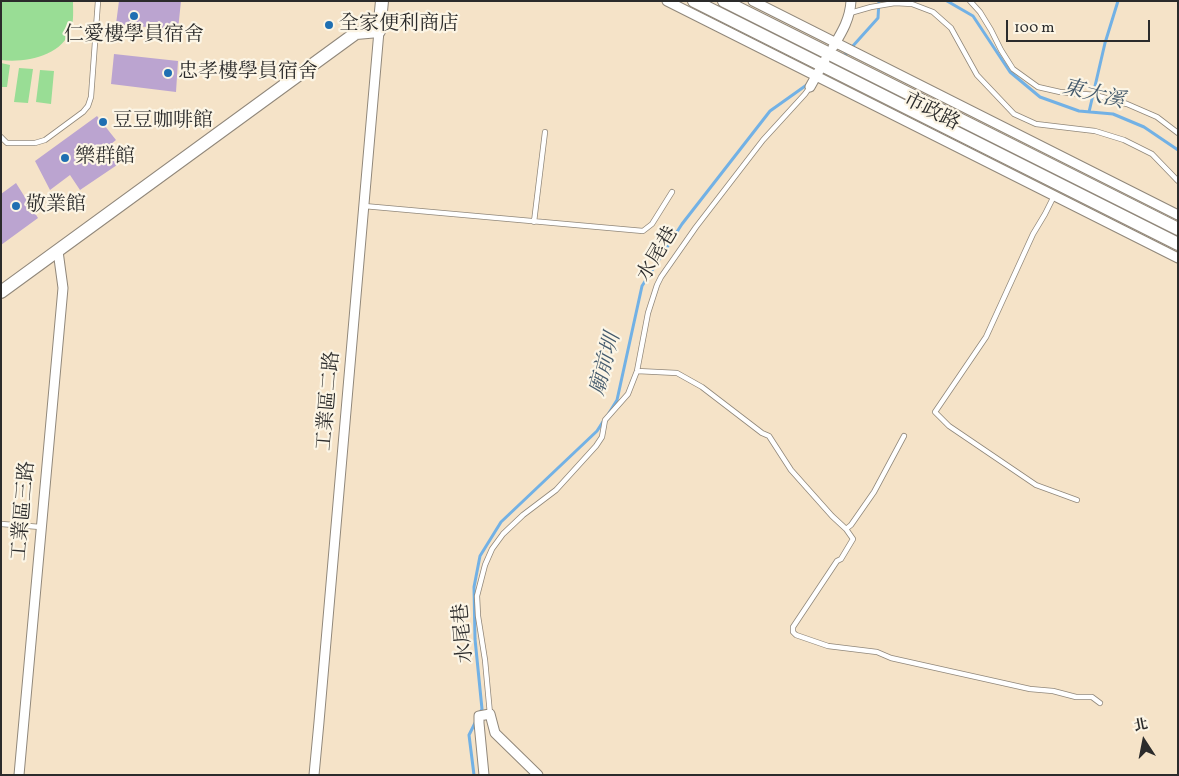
<!DOCTYPE html>
<meta charset="utf-8">
<style>
body{margin:0}
#map{position:relative;width:1179px;height:776px;overflow:hidden;background:#f5e3c8;font-family:Vollkorn,"Noto Serif TC",serif}
canvas{display:block}
.frame{position:absolute;inset:0;border:2px solid #2b2b2b;pointer-events:none}
.north{position:absolute;left:1119px;top:716px;width:50px;height:50px;-webkit-text-stroke:4px #fcf5e5;paint-order:stroke;rotate:349deg;font-size:14px;font-weight:700;line-height:20px;text-align:center;color:#2b2b2b}
.north::after{content:'';display:block;margin:auto;width:18px;height:22px;background:#2b2b2b;clip-path:polygon(50% 0,100% 100%,50% 72%,0 100%)}
.scale{position:absolute;left:1006px;top:20px;width:144px;height:22px;box-sizing:border-box;border:2px solid #2b2b2b;border-top:0;padding-left:6px;font-size:15px;line-height:18px;white-space:nowrap;color:#2b2b2b;-webkit-text-stroke:4px #fcf5e5;paint-order:stroke}
</style>
<div id="map">
<canvas width="1179" height="776"></canvas>
<div class="frame"></div>
<div class="north">北</div>
<div class="scale">100 m</div>
</div>
<script>
const ctx = document.querySelector('canvas').getContext('2d');
ctx.lineJoin = 'round';
function fillPath(path, color) {
  ctx.fillStyle = color;
  ctx.fill(path, 'evenodd');
}
function trace(path, color, width, dash) {
  ctx.strokeStyle = color;
  ctx.lineWidth = width;
  ctx.lineCap = dash ? 'butt' : 'round';
  ctx.setLineDash(dash || []);
  ctx.stroke(path);
}
function label(font, color, halo, rows, align = 'center') {
  ctx.font = font + ' Vollkorn,"Noto Serif TC",serif';
  ctx.lineWidth = 4.5;
  ctx.setLineDash([]);
  ctx.textBaseline = 'middle';
  ctx.strokeStyle = halo;
  ctx.fillStyle = color;
  for (const [text, x, y, turn = 0] of rows) {
    ctx.save();
    ctx.translate(x, y);
    ctx.rotate((+turn || 0) * Math.PI / 180);
    ctx.textAlign = isNaN(turn) ? turn : align;
    if (halo) ctx.strokeText(text, 0, 0);
    ctx.fillText(text, 0, 0);
    ctx.restore();
  }
}
fillPath(new Path2D(`
 M1,1H73C73,10 74,21 71,29C62,56 26,63 1,60Z
 M1,63L10,65L7,87H1Z
 M19,68L33,69L28,103L14,102Z
 M40,70L54,71L51,104L36,102Z`), '#99dd95');
trace(new Path2D(`
 M947,1L973,16L1010,72L1040,97L1079,111L1113,114L1144,127L1178,150
 M843,57L878,18L879,1
 M1089,112L1105,43L1118,1
 M609,413L617,400L642,286L682,224L770,111L808,84
 M480,713L482,709L475,639L474,587L480,556L501,522L597,431L604,420
 M474,775L469,735L476,721`), '#72b1e5', 3);
fillPath(new Path2D(`
 M119,1H181L178,30L116,24Z
 M114,54L178,61L176,92L111,84Z
 M97,116L116,140L106,148L117,165L80,190L70,175L50,190L35,161Z
 M16,183L38,218L1,245V194Z`), '#bba4d0');
const lane = new Path2D(`
 M970,1L980,12L991,30L1001,50L1013,69L1038,87L1060,92L1095,95L1127,104L1157,117L1178,133
 M850,13L871,7L895,3L912,4L933,12L951,28L977,75L1014,114L1036,124L1095,131L1124,140L1152,154L1178,181
 M1,137L7,143H35L45,140L83,112L88,106L91,97L98,1
 M1054,196L1045,214L1033,234L986,337L935,412L949,426L1036,485L1077,500
 M364,206L643,231L652,224L672,192
 M534,222L545,132
 M637,371L677,373L702,387L762,433L769,436L791,470L832,516L846,529L853,539L841,559L837,561L793,627V632L796,635L828,646L877,652L891,658L1030,689L1053,691L1076,697H1092L1100,703
 M1,524L41,527
 M846,529L851,525L874,492L904,436
 M490,714L485,660L478,616L477,596L485,565L492,549L503,534L523,515L556,490L596,446L602,437L605,420L628,394L637,371L648,313L657,285L661,277L696,227L763,140L805,94L810,87`);
const street = new Path2D(`
 M667,1L1178,258
 M753,1L1178,215
 M833,47C842,32 850,19 851,1
 M810,87L825,60
 M19,775L63,288L58,251
 M314,775L319,722L379,31
 M484,775L479,723V716L490,714L495,733L538,775`);
const secondary = new Path2D(`
 M694,1L1178,244
 M724,1L1178,229
 M1,292L356,33L379,31L382,1`);
trace(lane, '#90877a', 6);
trace(street, '#90877a', 11);
trace(secondary, '#90877a', 14);
trace(lane, '#fff', 4.5);
trace(street, '#fff', 9);
trace(secondary, '#fff', 12);
for (const [x, y, r, color] of [
 [134,16,5,"#1f6fb2"],
 [329,25,5,"#1f6fb2"],
 [168,73,5,"#1f6fb2"],
 [103,122,5,"#1f6fb2"],
 [65,158,5,"#1f6fb2"],
 [16,206,5,"#1f6fb2"]
]) {
  const dot = new Path2D();
  dot.arc(x, y, r, 0, 2 * Math.PI);
  ctx.fillStyle = color;
  ctx.fill(dot);
  trace(dot, '#fcf5e5', 2);
}
label('20px', '#2b2b2b', '#fcf5e5', [
 ["全家便利商店",339,25],
 ["仁愛樓學員宿舍",134,36,"center"],
 ["忠孝樓學員宿舍",178,73],
 ["豆豆咖啡館",113,122],
 ["樂群館",75,158],
 ["敬業館",26,206]
], 'left');
label('20px', '#2b2b2b', '#fcf5e5', [
 ["市政路",931,113,27],
 ["水尾巷",659,255,-59],
 ["工業區二路",330,401,-85],
 ["工業區三路",25,511,-85],
 ["水尾巷",465,633,-95]
]);
label('italic 21px', '#445a6c', '#fcf5e5', [
 ["東大溪",1093,96,14],
 ["廟前圳",607,365,-75]
]);
</script>
